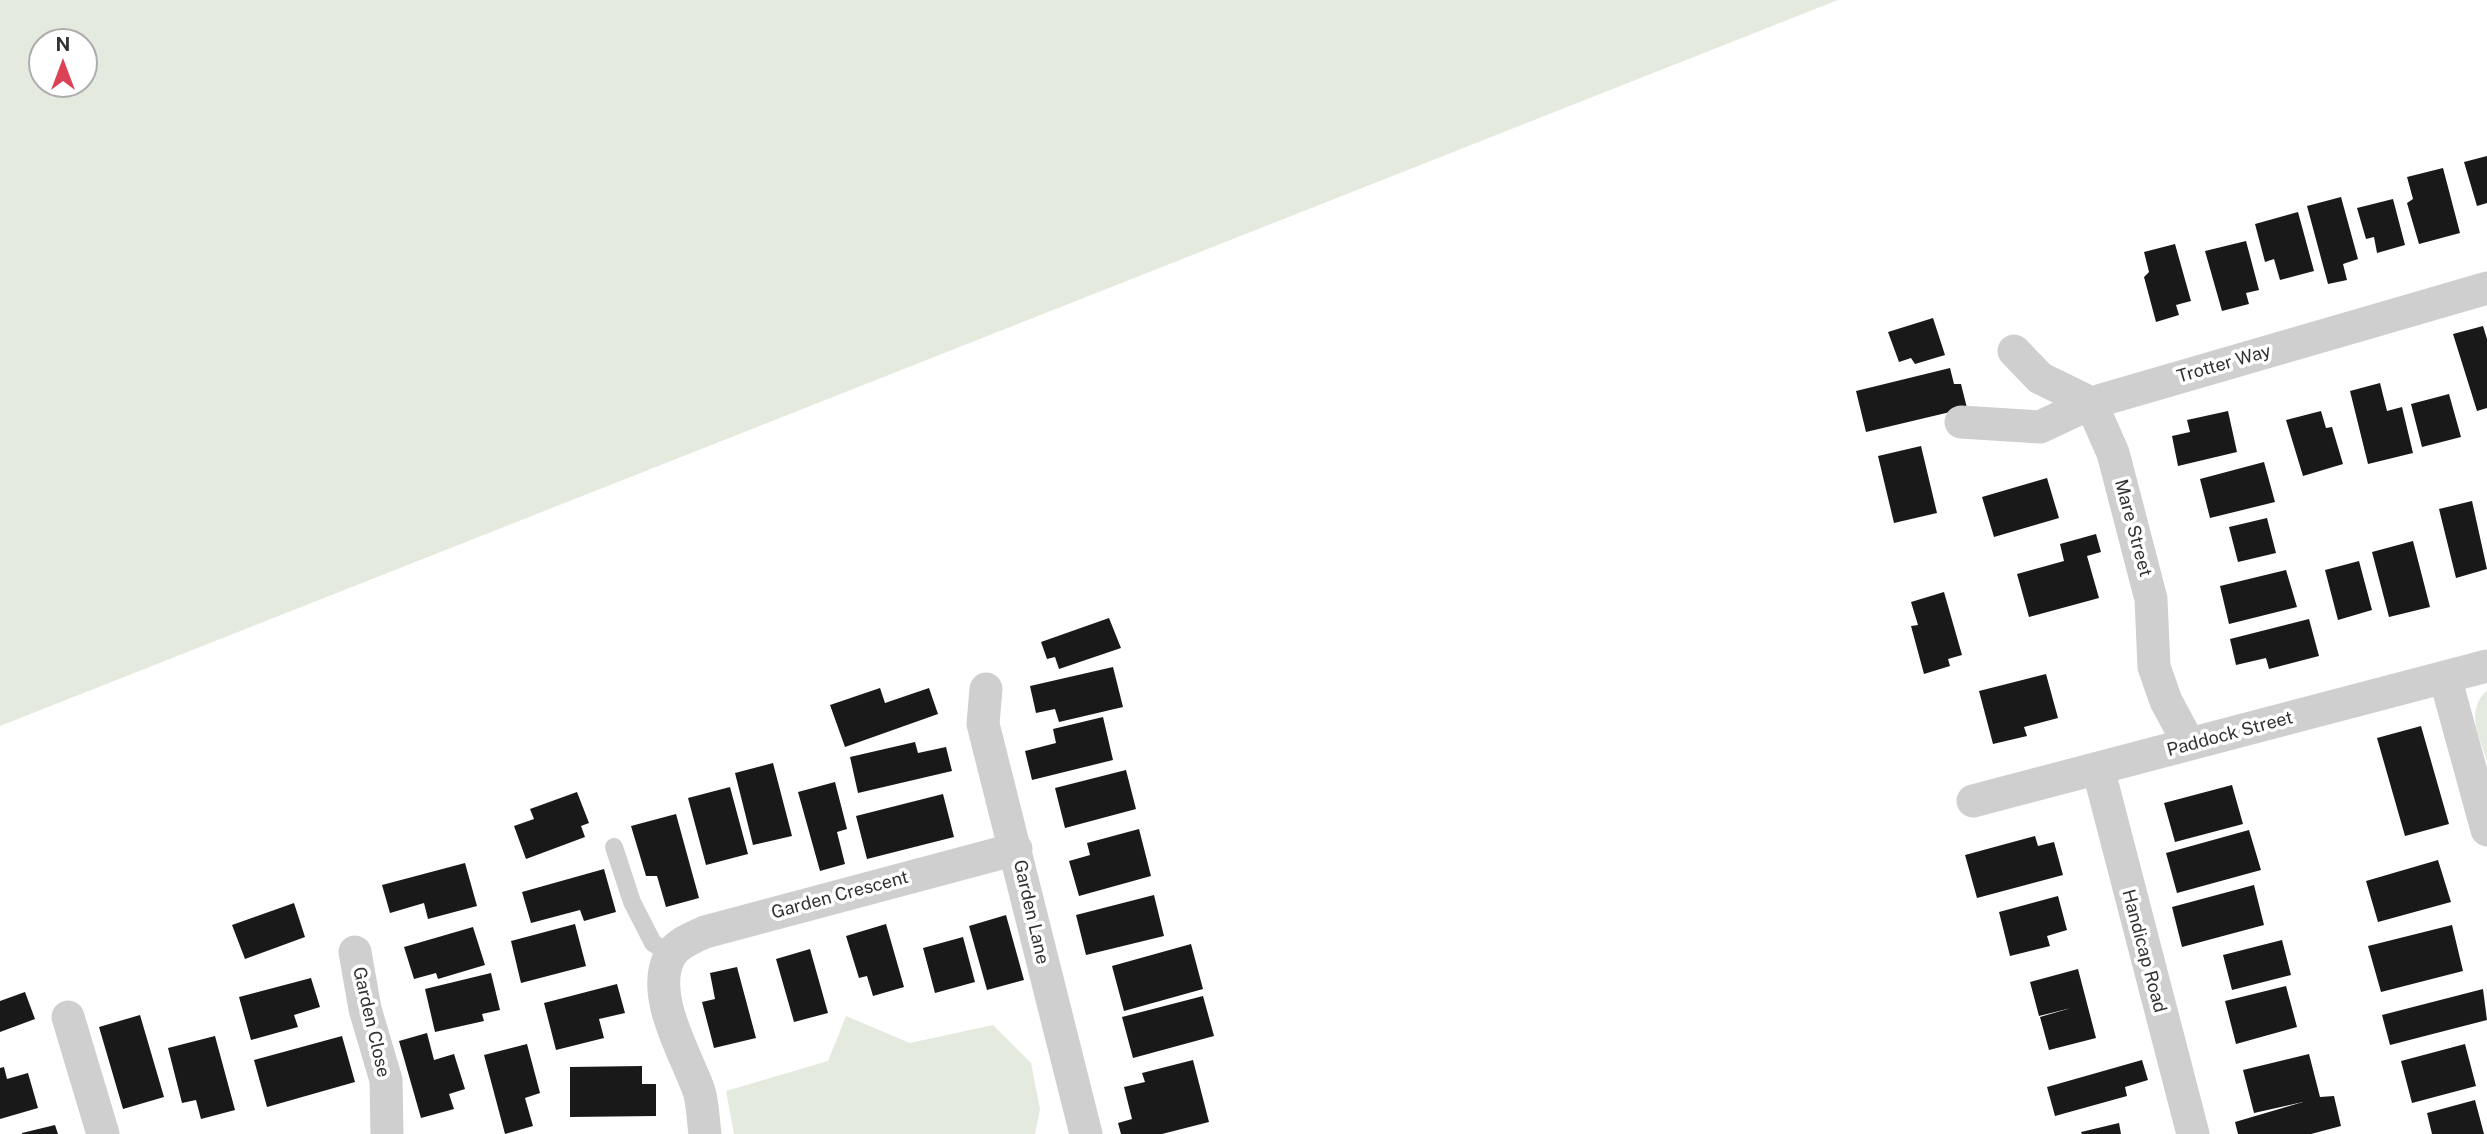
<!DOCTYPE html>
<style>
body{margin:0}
#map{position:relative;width:2487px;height:1134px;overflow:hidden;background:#fff;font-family:"Public Sans",sans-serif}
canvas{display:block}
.north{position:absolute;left:28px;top:28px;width:70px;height:70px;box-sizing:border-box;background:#fff;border:2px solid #adadad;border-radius:50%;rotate:0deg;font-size:19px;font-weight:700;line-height:28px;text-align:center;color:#323232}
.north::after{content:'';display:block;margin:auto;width:24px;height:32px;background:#db4256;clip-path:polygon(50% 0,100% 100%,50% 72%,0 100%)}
</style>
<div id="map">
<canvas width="2487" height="1134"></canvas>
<div class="north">N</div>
</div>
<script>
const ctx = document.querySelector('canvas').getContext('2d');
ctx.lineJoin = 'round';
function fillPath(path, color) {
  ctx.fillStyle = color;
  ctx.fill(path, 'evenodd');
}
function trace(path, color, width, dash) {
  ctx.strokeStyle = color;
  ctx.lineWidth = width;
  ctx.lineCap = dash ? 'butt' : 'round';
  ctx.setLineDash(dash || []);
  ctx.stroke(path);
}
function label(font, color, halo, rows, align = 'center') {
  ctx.font = font + ' "Public Sans",sans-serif';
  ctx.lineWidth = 7;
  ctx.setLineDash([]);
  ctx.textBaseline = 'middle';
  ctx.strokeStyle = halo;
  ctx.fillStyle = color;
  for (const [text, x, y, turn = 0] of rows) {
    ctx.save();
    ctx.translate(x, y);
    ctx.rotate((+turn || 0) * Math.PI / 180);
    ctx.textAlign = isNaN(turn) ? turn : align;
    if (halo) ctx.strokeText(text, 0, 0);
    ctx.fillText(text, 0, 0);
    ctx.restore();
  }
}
fillPath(new Path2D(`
 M0,0H1838L0,726ZM84,42V84H42V42Z
 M2487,690V761C2479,736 2465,711 2487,690Z
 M846,1016L910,1043L993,1025L1031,1063L1040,1109L1035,1134H734L726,1091L828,1061Z`), '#e5eade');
fillPath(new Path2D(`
 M2487,156V203L2477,206L2464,162Z
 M2443,168L2460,233L2419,244L2407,203L2413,199L2407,177Z
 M2341,197L2358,259L2343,264L2347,280L2328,284L2307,206Z
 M2393,199L2405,245L2377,253L2374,237L2366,239L2357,208Z
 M2298,212L2314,271L2280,280L2274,259L2265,262L2255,224Z
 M2246,241L2259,290L2246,293L2249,304L2222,311L2205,251Z
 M2175,244L2191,301L2176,305L2179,315L2156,322L2144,277L2149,272L2144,252Z
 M1933,318L1945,355L1915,364L1911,358L1899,362L1888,332Z
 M2483,326L2487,339V408L2477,411L2453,334Z
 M1950,368L1954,384H1961L1967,408L1866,432L1856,391Z
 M2380,383L2387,411L2402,407L2413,453L2368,464L2350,391Z
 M2449,394L2461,437L2422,447L2411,404Z
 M2228,411L2237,452L2178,466L2172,436L2190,432L2187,420Z
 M2321,411L2326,428L2332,427L2343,464L2303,476L2286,420Z
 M1921,446L1937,513L1894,523L1878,456Z
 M2264,462L2275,502L2210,518L2200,479Z
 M2047,478L2059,518L1994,537L1982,497Z
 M2472,501L2487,569L2456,578L2439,509Z
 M2267,518L2276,553L2238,562L2229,527Z
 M2096,534L2101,552L2087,556L2099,598L2029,617L2017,574L2064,561L2060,544Z
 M2413,541L2430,607L2389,617L2372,552Z
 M2359,561L2372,610L2338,620L2325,570Z
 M2286,570L2297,607L2229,624L2220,586Z
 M1944,592L1962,655L1948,659L1950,666L1924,674L1911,626L1918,625L1911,602Z
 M1109,618L1121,648L1059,669L1055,657L1047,659L1041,642Z
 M2309,619L2319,656L2269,669L2266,658L2236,665L2230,639Z
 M1113,667L1123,707L1059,722L1055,709L1036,713L1030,686Z
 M2046,674L2058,718L2024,727L2027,736L1993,744L1979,691Z
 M880,688L885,703L929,688L938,714L845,747L830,705Z
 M1103,717L1113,760L1032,780L1025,751L1056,743L1053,729Z
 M2421,726L2449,824L2405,836L2377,738Z
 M915,742L918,753L946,747L952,771L858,793L850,757Z
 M773,763L792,836L753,845L735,773Z
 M1126,770L1136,809L1065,828L1055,788Z
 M835,782L847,829L837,832L845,864L820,871L798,792Z
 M2232,785L2243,824L2175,842L2164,803Z
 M730,787L748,854L706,865L688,798Z
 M577,792L589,823L581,826L585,837L526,859L514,826L534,819L530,809Z
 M943,794L954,837L867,859L856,816Z
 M676,814L699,898L666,907L657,876H646L631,826Z
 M1139,829L1151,876L1079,896L1069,861L1090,855L1087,843Z
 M2249,830L2261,870L2177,893L2166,853Z
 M2035,836L2038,846L2054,842L2063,875L1977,898L1965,855Z
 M2438,860L2451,902L2378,922L2366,881Z
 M465,863L477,906L428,919L424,903L390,913L382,885Z
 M604,869L616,912L584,921L580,910L531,923L522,892Z
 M2254,885L2264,925L2182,947L2172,907Z
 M1154,895L1164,936L1086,955L1076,915Z
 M2058,896L2067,930L2047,936L2050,946L2010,956L1999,912Z
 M294,903L305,937L245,959L232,925Z
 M1006,915L1024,980L987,990L969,926Z
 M575,924L586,966L521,983L511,941Z
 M886,924L904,987L873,996L867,976L859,978L846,936Z
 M2452,925L2463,971L2381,992L2368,946Z
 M473,927L485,965L438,979L436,973L414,979L404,947Z
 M963,937L975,982L935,993L923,948Z
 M2282,940L2291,975L2232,990L2223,955Z
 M1191,944L1203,989L1124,1011L1112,966Z
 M810,949L828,1013L794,1022L776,959Z
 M737,967L756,1038L714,1048L702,1002L715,999L710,973Z
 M2078,969L2096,1038L2049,1050L2040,1017L2071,1008L2039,1016L2030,982Z
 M491,973L500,1010L482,1014L484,1021L435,1032L425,989Z
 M311,978L320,1007L294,1015L298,1027L251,1040L239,997Z
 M617,984L625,1013L599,1019L604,1038L556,1050L544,1003Z
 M2286,986L2297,1027L2236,1044L2225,1001Z
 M2483,989L2487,1020L2390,1045L2382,1015Z
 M25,992L35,1019L0,1032V1001Z
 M1203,996L1214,1036L1133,1058L1122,1017Z
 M140,1015L164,1097L123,1109L99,1027Z
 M427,1033L434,1060L454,1054L465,1089L449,1094L454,1109L421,1118L399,1041Z
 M215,1036L235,1110L201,1119L196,1100L182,1103L168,1048Z
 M342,1036L355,1082L267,1107L254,1060Z
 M527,1044L540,1093L525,1098L533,1126L505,1134L484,1055Z
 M2465,1044L2476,1086L2412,1103L2401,1061Z
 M2309,1054L2320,1097L2334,1096L2341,1126L2311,1134H2238L2235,1122L2303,1102L2254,1113L2243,1070Z
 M1193,1060L1209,1122L1162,1134H1121L1118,1123L1132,1119L1124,1087L1145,1082L1142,1073Z
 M2142,1060L2148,1080L2125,1087L2127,1096L2055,1116L2047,1087Z
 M642,1066V1084H656V1116L570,1117V1067Z
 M4,1067L7,1079L28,1073L38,1108L0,1119V1068Z
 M2475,1100L2484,1134H2432L2427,1113Z
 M2119,1123L2121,1134H2082L2081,1132Z
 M55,1125L58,1134H22V1133Z`), '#191919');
trace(new Path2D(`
 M614,847L632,902L653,943L671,955`), '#cfcfcf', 18);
trace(new Path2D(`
 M2014,351L2040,378L2091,403L2113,453L2151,599L2154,667L2166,701L2189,744
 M1961,422L2040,427L2091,403L2487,288
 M2445,677L2487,830
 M986,689L983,724L1086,1134
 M2098,768L2193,1134
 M1973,801L2487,666
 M355,952L365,1009L386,1080L387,1134
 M68,1017L103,1134
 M705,1134C703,1120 703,1104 699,1091C686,1054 649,995 670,956C677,943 693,938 705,932L1016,849`), '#cfcfcf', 33);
label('18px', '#323232', '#fff', [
 ["Trotter Way",2224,364,-16],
 ["Mare Street",2133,528,75],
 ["Paddock Street",2230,734,-15],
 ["Garden Crescent",840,895,-15],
 ["Garden Lane",1031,912,77],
 ["Handicap Road",2144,951,75],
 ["Garden Close",371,1022,77]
]);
</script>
